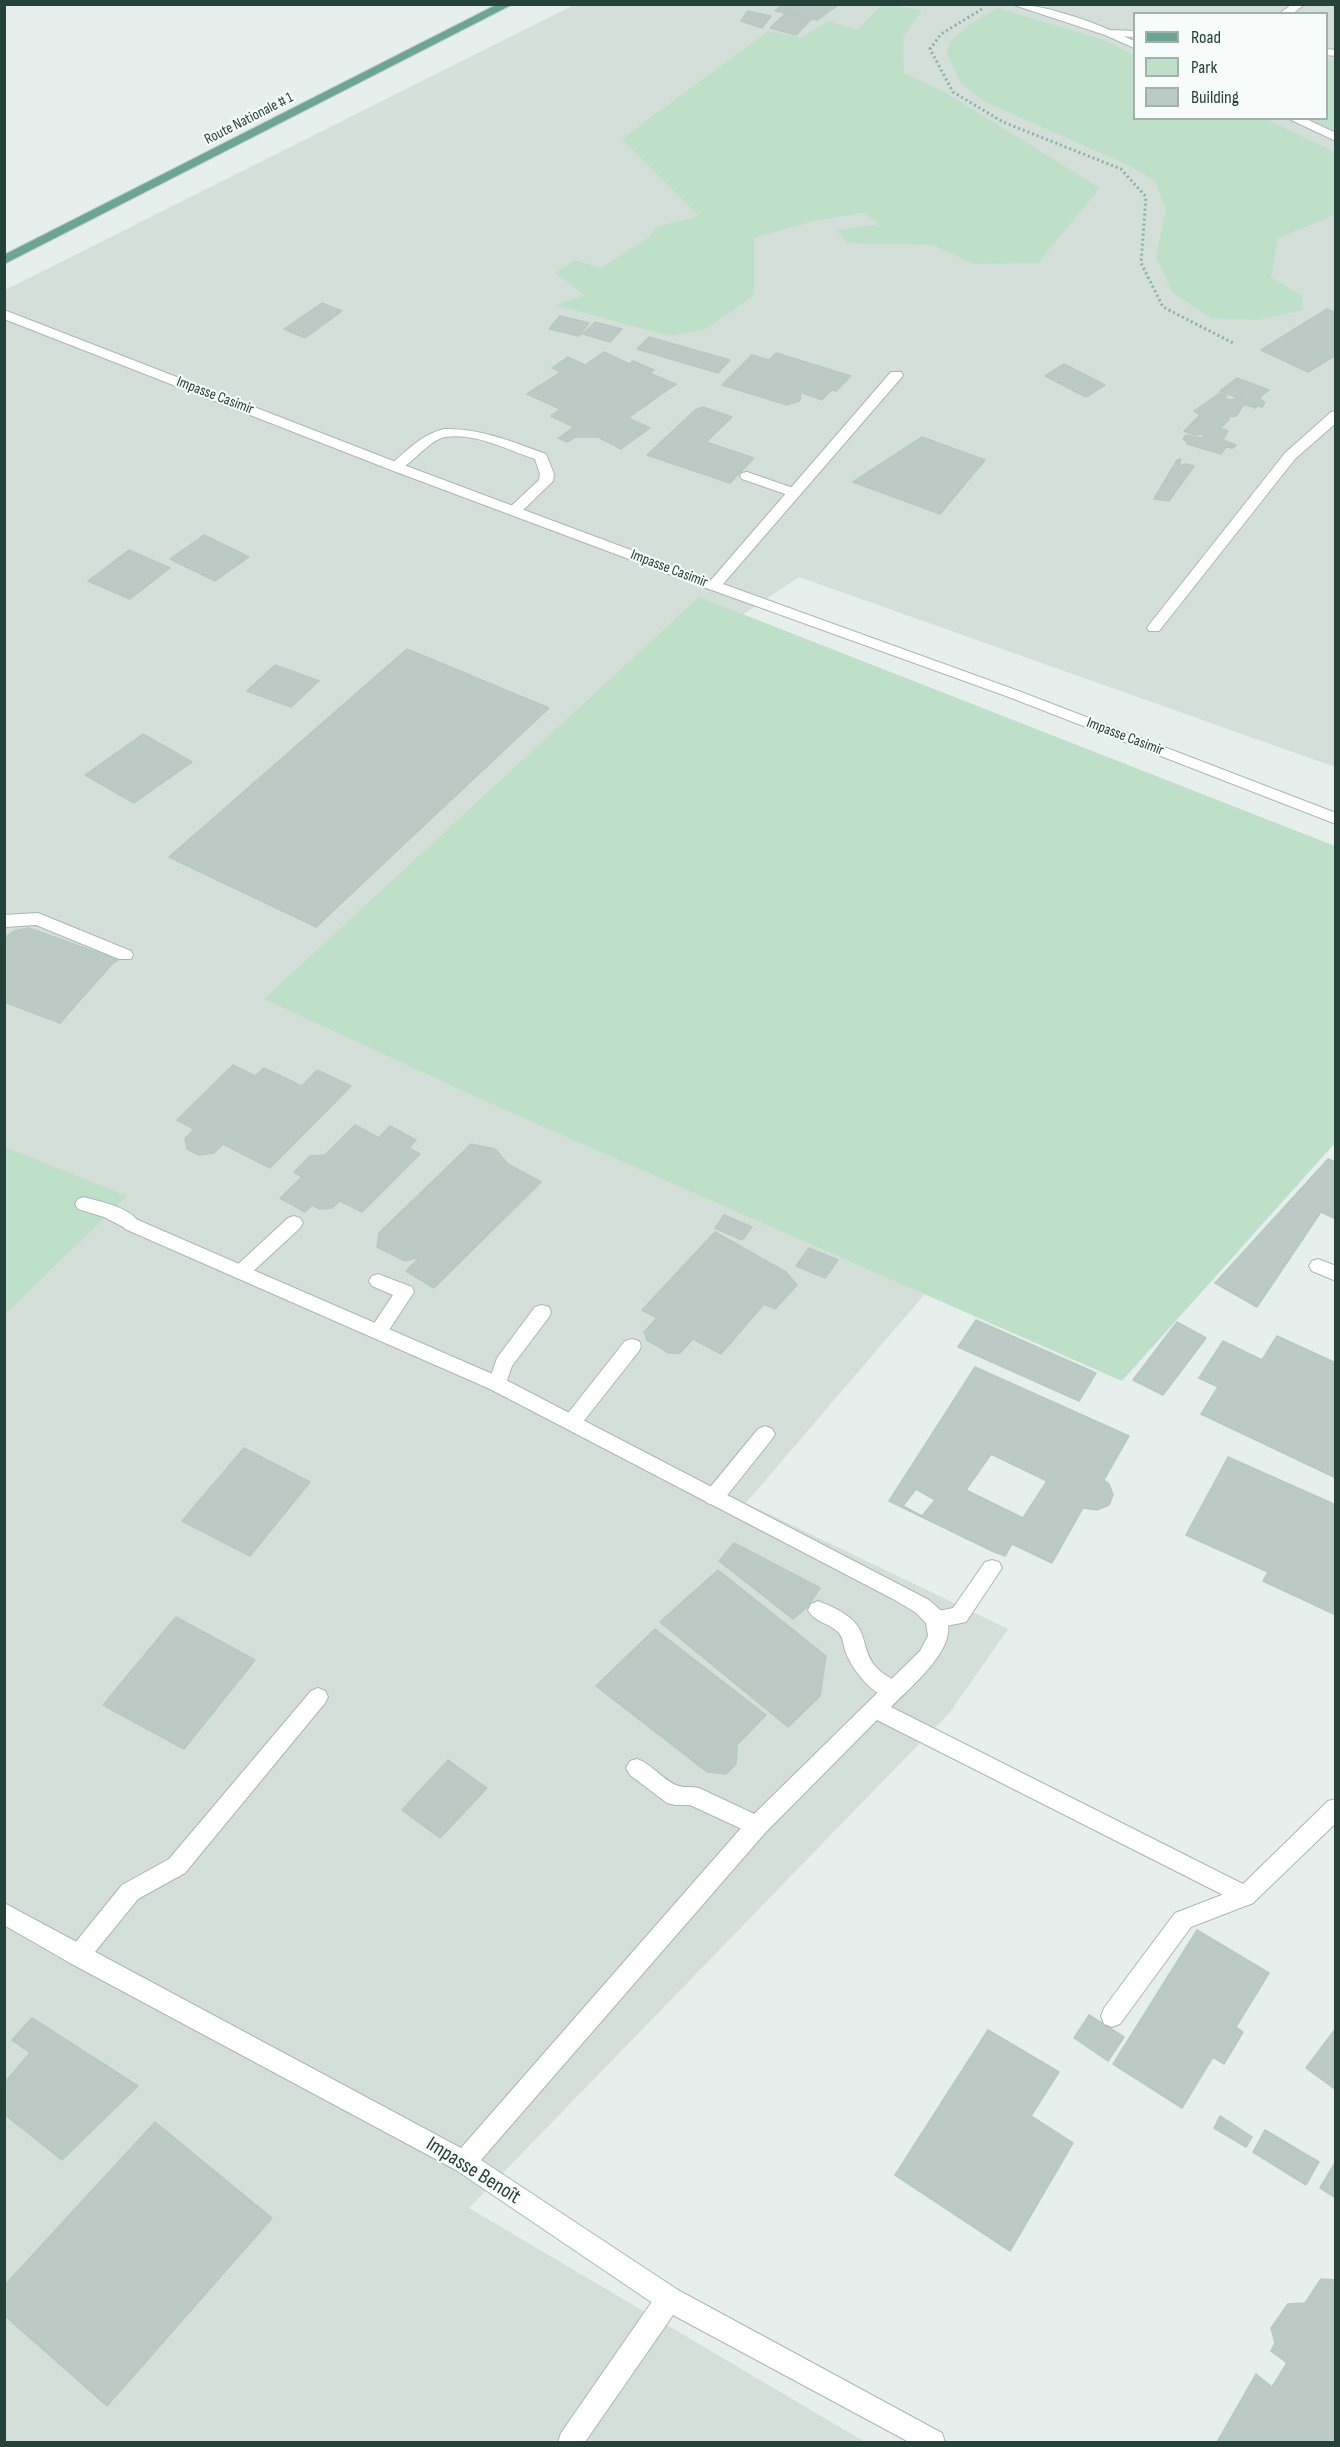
<!DOCTYPE html>
<meta charset="utf-8">
<style>
body{margin:0}
#map{position:relative;width:1340px;height:2447px;overflow:hidden;background:#e6efeb;font-family:"Sofia Sans Condensed",sans-serif}
canvas{display:block}
.frame{position:absolute;inset:0;border:6px solid #24423a;pointer-events:none}
.legend{position:absolute;left:1133px;top:12px;width:195px;height:108px;box-sizing:border-box;background:#f7fbf9;border:2px solid #a3b1ad;margin:0;padding:8px 10px;list-style:none;font-size:18px;color:#24423a}
.legend li{display:flex;align-items:center;gap:12px;height:30px}
.legend b{width:30px;border:2px solid #a3b1ad}
</style>
<div id="map">
<canvas width="1340" height="2447"></canvas>
<div class="frame"></div>
<ul class="legend">
<li><b style="height:8px;background:#6aa596"></b>Road</li>
<li><b style="height:16px;background:#bfe0c8"></b>Park</li>
<li><b style="height:16px;background:#bbcac4"></b>Building</li>
</ul>
</div>
<script>
const ctx = document.querySelector('canvas').getContext('2d');
ctx.lineJoin = 'round';
function fillPath(path, color) {
  ctx.fillStyle = color;
  ctx.fill(path, 'evenodd');
}
function trace(path, color, width, dash) {
  ctx.strokeStyle = color;
  ctx.lineWidth = width;
  ctx.lineCap = dash ? 'butt' : 'round';
  ctx.setLineDash(dash || []);
  ctx.stroke(path);
}
function label(font, color, halo, rows, align = 'center') {
  ctx.font = font + ' "Sofia Sans Condensed",sans-serif';
  ctx.lineWidth = 4.5;
  ctx.setLineDash([]);
  ctx.textBaseline = 'middle';
  ctx.strokeStyle = halo;
  ctx.fillStyle = color;
  for (const [text, x, y, turn = 0] of rows) {
    ctx.save();
    ctx.translate(x, y);
    ctx.rotate((+turn || 0) * Math.PI / 180);
    ctx.textAlign = isNaN(turn) ? turn : align;
    if (halo) ctx.strokeText(text, 0, 0);
    ctx.fillText(text, 0, 0);
    ctx.restore();
  }
}
fillPath(new Path2D(`
 M574,5H1335V767L799,577L699,644L948,1267L746,1503L1008,1629L951,1711L469,2208L865,2442H5V290ZM1134,14H1326V118H1134Z`), '#d4dfda');
fillPath(new Path2D(`
 M883,4L922,10L903,37L904,73L946,93L1100,188L1038,263L974,264L933,245L847,243L837,230L880,224L864,213L817,220L754,238V295L706,329L670,336L555,305L585,295L555,273L575,260L601,268L649,237L657,227L699,216L622,139L768,31L802,38L828,21L857,30Z
 M997,8L1104,40L1134,55V118L1266,119L1335,152V215L1278,238L1271,277L1302,296L1303,310L1258,320L1211,318L1172,292L1156,256L1166,210L1155,181L1128,165L985,102L961,83L947,54L949,42L968,26Z
 M1327,60L1335,61V131L1309,119L1326,118Z
 M699,597L1335,846V1143L1122,1381L494,1105L264,999Z
 M5,1147L127,1196L5,1314Z`), '#bfe0c8');
const building = new Path2D(`
 M783,4H840L817,20L775,11Z
 M748,11L771,16L762,28L741,21Z
 M787,12L813,18L796,35L770,28Z
 M322,303L342,311L305,338L284,329Z
 M1327,309L1336,313V355L1308,372L1261,350Z
 M560,316L589,323L579,336L549,329Z
 M595,322L622,329L610,342L583,334Z
 M649,337L730,360L718,373L637,349Z
 M604,352L629,364L633,361L654,370L649,373L676,384L628,418L650,428L621,449L598,437H575L568,442L558,438L574,427L551,416L560,409L527,394L561,372L552,368L568,357L585,365Z
 M776,353L851,376L836,391L831,390L822,400L800,392L801,398L799,401L787,405L722,385L752,355L769,360Z
 M1064,364L1105,385L1086,397L1045,376Z
 M1237,378L1269,390L1259,398L1265,402L1262,407L1220,391Z
 M1220,393L1227,396L1224,398L1230,400L1238,398L1244,402L1247,401L1257,407L1255,408L1244,404L1236,416L1228,417L1229,420L1220,428L1228,431L1223,440L1236,445L1233,448L1226,447L1221,454L1187,444L1188,442L1183,439L1186,435L1201,438L1206,434L1195,435L1184,431L1200,415L1194,411Z
 M703,407L732,417L706,442L754,458L730,483L647,455L695,410Z
 M922,437L985,460L940,514L853,482Z
 M1181,459L1179,466L1186,464L1194,466L1169,501L1154,499L1177,460Z
 M204,535L249,557L215,581L170,559Z
 M129,550L170,568L130,599L88,581Z
 M407,649L549,708L316,927L169,857Z
 M275,665L319,681L291,707L247,691Z
 M143,734L192,762L134,803L85,775Z
 M29,928L118,960L112,964L60,1023L4,1002V938L14,931Z
 M233,1065L255,1076L264,1068L302,1086L317,1070L351,1086L270,1168L223,1144L214,1153L199,1155L187,1149L185,1139L194,1129L177,1120Z
 M355,1125L379,1138L390,1126L416,1140L409,1148L420,1154L362,1212L340,1201L332,1208L319,1209L312,1205L305,1212L280,1198L302,1177L294,1172L310,1156L325,1155Z
 M471,1144L495,1149L508,1164L541,1182L434,1288L406,1271L420,1257L405,1261L377,1247L379,1233Z
 M1328,1159L1336,1162V1219L1321,1212L1257,1307L1215,1283Z
 M724,1215L752,1227L742,1240L715,1228Z
 M715,1232L786,1272L797,1285L775,1309L764,1304L721,1354L693,1339L680,1353H669L647,1340L644,1332L657,1318L642,1310Z
 M809,1248L838,1260L825,1278L796,1266Z
 M976,1320L1096,1373L1079,1401L958,1347Z
 M1177,1322L1206,1338L1163,1395L1133,1380Z
 M1277,1336L1336,1363V1478L1201,1414L1218,1387L1199,1378L1223,1341L1262,1360Z
 M975,1367L1129,1436L1104,1480L1109,1484L1113,1495L1109,1505L1097,1510L1083,1508L1052,1563L1012,1544L1005,1556L992,1551L889,1501Z
 M244,1448L310,1482L250,1556L182,1521Z
 M991,1454L1047,1481L1023,1518L966,1490Z
 M1228,1457L1336,1505V1615L1263,1581L1268,1572L1186,1535Z
 M916,1489L935,1500L922,1516L903,1506Z
 M734,1543L820,1588L807,1607L793,1619L719,1561Z
 M718,1570L826,1656L820,1696L788,1727L660,1622Z
 M176,1617L255,1660L184,1749L103,1705Z
 M655,1629L766,1715L737,1745L736,1764L726,1774L707,1772L596,1686Z
 M448,1760L487,1788L440,1838L402,1810Z
 M1197,1930L1269,1973L1236,2027L1243,2032L1224,2064L1213,2057L1182,2108L1113,2064Z
 M1089,2015L1124,2037L1108,2061L1074,2038Z
 M32,2018L138,2086L62,2160L4,2114V2083L30,2053L12,2040Z
 M1336,2028V2090L1306,2068Z
 M988,2030L1059,2072L1031,2116L1073,2143L1010,2251L895,2175Z
 M1220,2116L1252,2137L1246,2147L1214,2128Z
 M155,2122L272,2218L107,2406L4,2315V2286Z
 M1265,2130L1319,2162L1306,2185L1253,2152Z
 M1336,2161V2198L1320,2188Z
 M1321,2279L1336,2280V2442H1217L1256,2374L1272,2387L1287,2363L1271,2351L1275,2343L1271,2328L1288,2304L1305,2303Z`);
fillPath(building, '#bbcac4');
trace(building, '#b8c9c2', 1.5);
const service = new Path2D(`
 M1292,4H1305L1292,14H1279Z
 M1109,30L1134,31V37L1105,35V31Z
 M1326,49L1336,50V56L1326,55Z
 M1336,411V423L1295,459L1159,631H1149L1147,628L1149,625L1285,453L1331,412Z
 M444,429C480,428 513,442 546,454L554,474L553,481L519,514H509L507,511L509,508L539,480L540,474L535,459C508,450 475,432 445,437C425,441 407,474 391,470L389,467L391,464C409,449 421,435 444,429Z
 M747,472L799,490L801,493L794,497L742,479L740,476L742,473Z
 M38,913L131,951L133,955L131,959H119L36,925L4,927V915Z
 M84,1197C101,1202 131,1207 140,1224L137,1229L131,1231L104,1217L78,1209L75,1204L78,1199Z
 M294,1216L300,1218L303,1223L300,1228L247,1277L241,1279L235,1277L232,1272L235,1267L288,1218Z
 M1318,1259L1336,1266V1281L1312,1271L1309,1266L1312,1261Z
 M378,1274L412,1287L414,1292L385,1336L378,1338L371,1336L369,1331L393,1295L372,1286L369,1281L372,1276Z
 M542,1305L549,1307L551,1312L549,1317L512,1366L504,1389L497,1392L490,1389L488,1384L497,1358L535,1307Z
 M632,1339L639,1341L641,1346L639,1351L579,1427L572,1430L565,1427L562,1422L565,1417L625,1341Z
 M765,1426L772,1429L775,1434L772,1439L721,1503L714,1505L707,1503L704,1497L707,1491L758,1429Z
 M992,1560L999,1562L1002,1568L966,1622L936,1628L929,1625L926,1619L929,1613L953,1608L985,1562Z
 M818,1601C834,1607 857,1617 862,1635C866,1646 867,1657 875,1666C883,1676 897,1679 903,1691L900,1697C879,1705 853,1671 846,1653C843,1646 844,1638 838,1632C829,1623 814,1622 808,1610L811,1604Z
 M318,1688L325,1691L328,1697L325,1703L185,1873L138,1899L86,1963L78,1966L70,1963L67,1956L70,1949L122,1885L169,1859L311,1691Z
 M637,1759C652,1764 666,1783 679,1786C685,1788 691,1786 699,1788L765,1819L768,1826L765,1833L757,1836L690,1805H675L667,1803L630,1775L626,1768L630,1761Z
 M1245,1886L1253,1889L1256,1896L1253,1903L1191,1927L1120,2024L1112,2027L1104,2024L1101,2016L1104,2008L1175,1913Z
 M669,2287L678,2290L681,2299L678,2308L585,2442H558L561,2433L660,2290Z`);
const minor = new Path2D(`
 M1011,4C1047,4 1102,25 1134,41V48L1105,35Z
 M1287,118H1304L1336,133V141Z
 M4,310L401,464L711,580L891,372H901L903,375L901,378L723,584L1016,690L1336,813V824L1006,696L709,589L391,470L4,319Z
 M131,1217L504,1379L929,1600C933,1604 939,1608 943,1613C966,1643 909,1688 891,1707L1243,1884L1328,1801L1336,1799V1823L1253,1903L1245,1906L877,1720L765,1833L481,2160L678,2290L942,2433L945,2442H909L660,2308L456,2170L70,1963L4,1925V1903L461,2148L749,1819L920,1651L928,1636L926,1623L915,1612L893,1599L490,1389L125,1229L122,1224L125,1219Z`);
const primary = new Path2D(`
 M498,4H513L4,264V255Z`);
trace(service, '#a8b8b2', 2);
trace(minor, '#a8b8b2', 2);
trace(primary, '#c2cac8', 2);
trace(new Path2D(`
 M982,9L941,34L930,49L953,92L1003,122L1121,169L1146,197L1141,263L1163,307L1233,343`), '#86b3a5', 3, [2, 3]);
fillPath(service, '#fff');
fillPath(minor, '#fff');
fillPath(primary, '#6aa596');
label('15px', '#24423a', '#f7fbf9', [
 ["Route Nationale # 1",249,119,-27],
 ["Impasse Casimir",215,396,21],
 ["Impasse Casimir",669,569,21],
 ["Impasse Casimir",1125,737,21]
]);
label('21px', '#24423a', '#f7fbf9', [
 ["Impasse Benoît",473,2171,32]
]);
</script>
